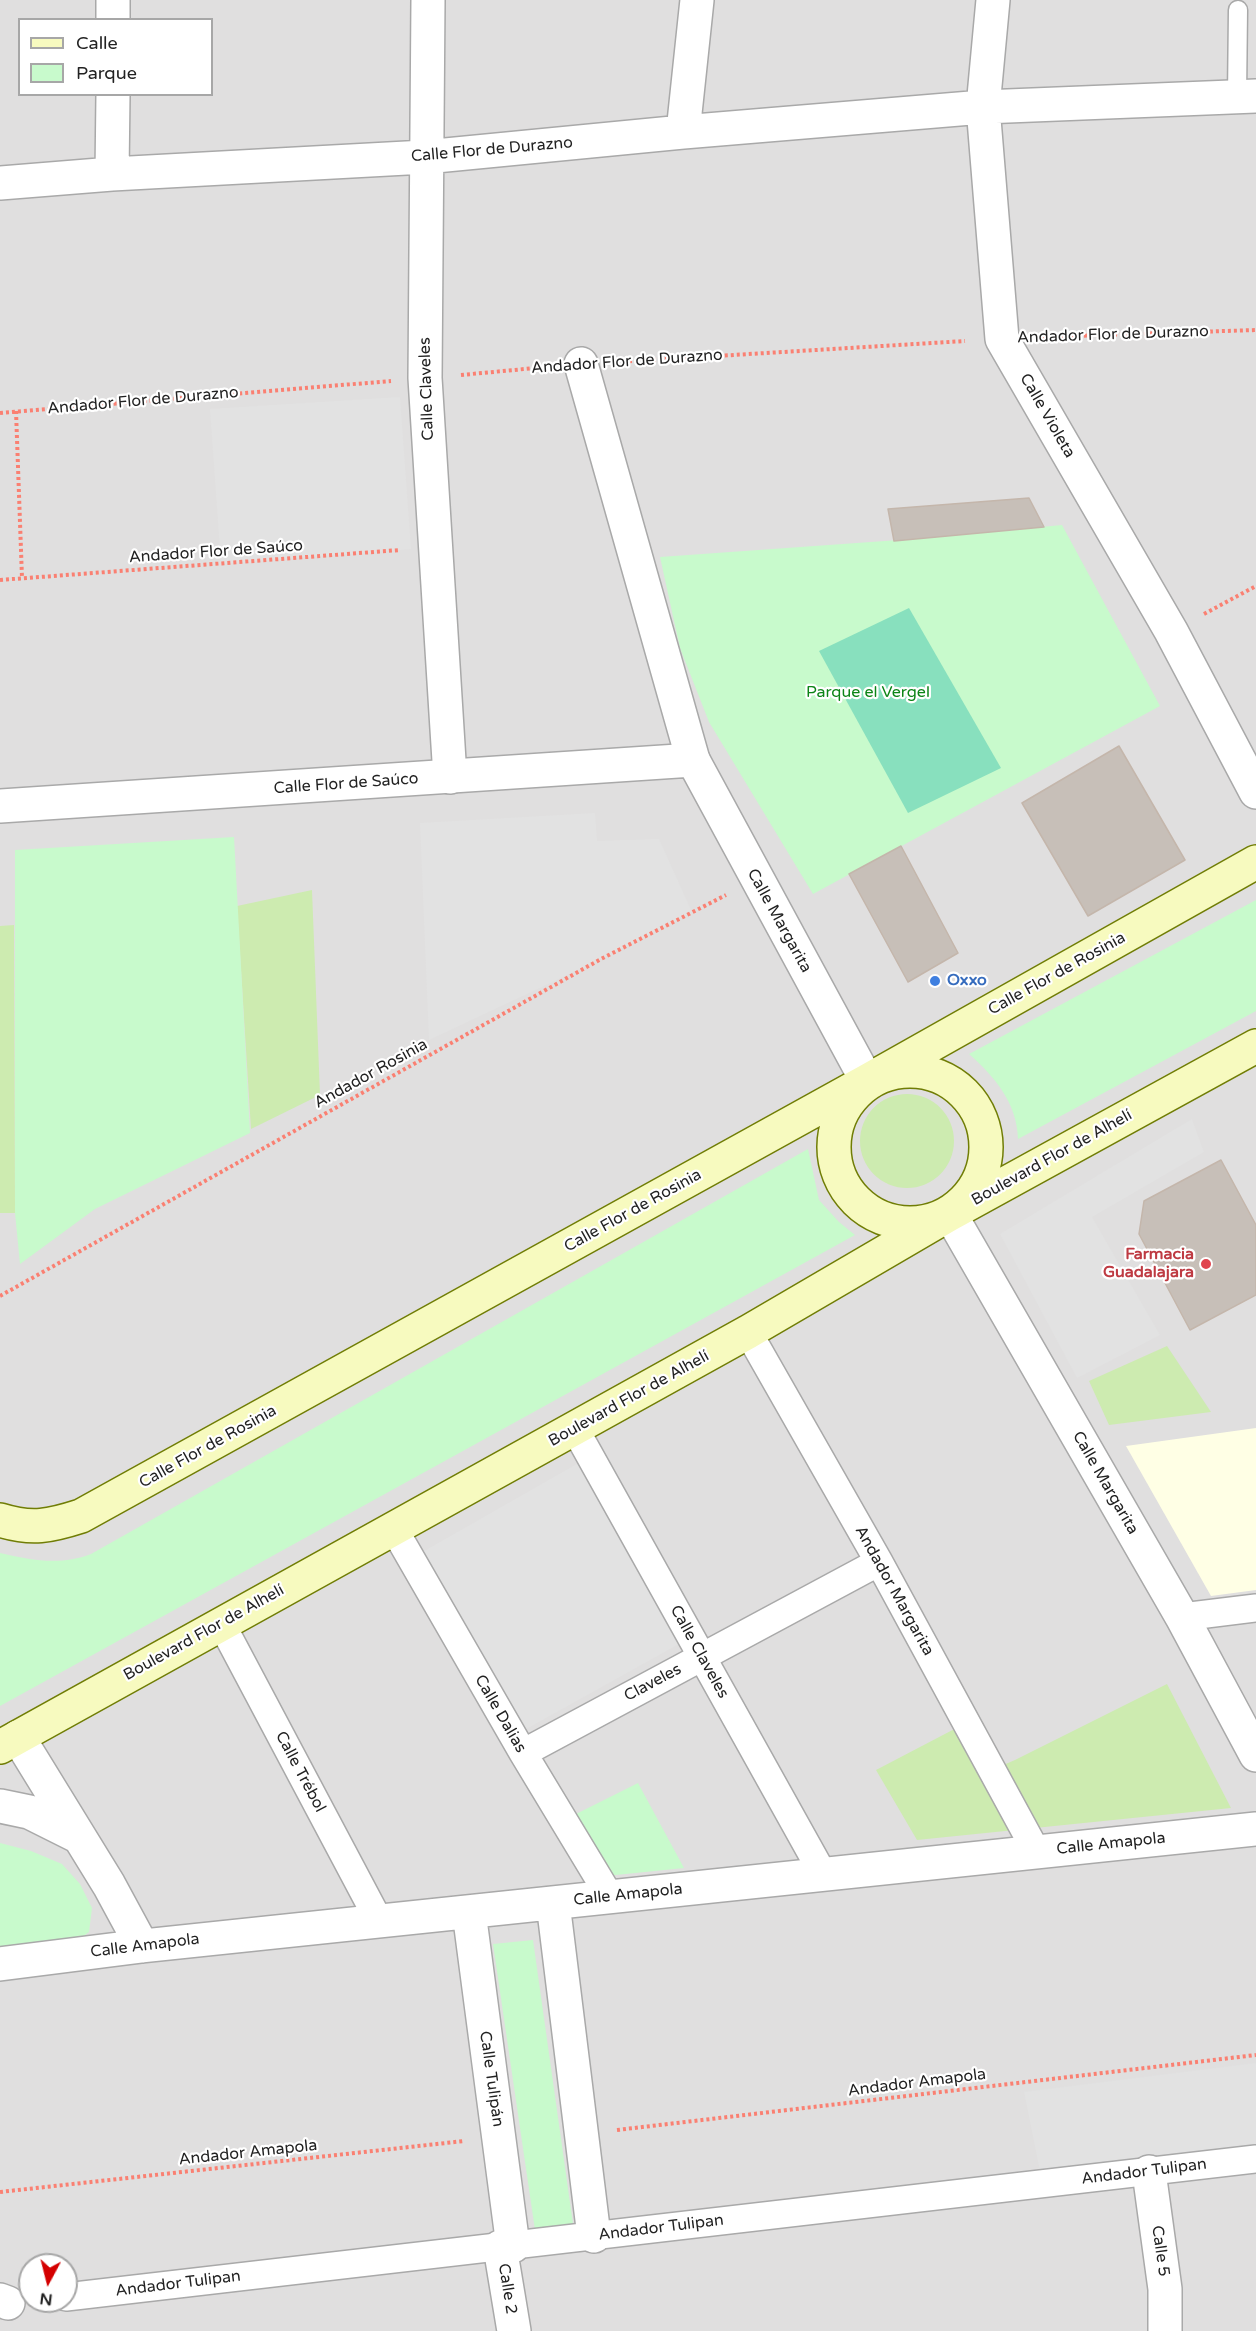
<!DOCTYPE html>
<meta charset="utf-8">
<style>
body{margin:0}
#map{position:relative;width:1256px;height:2331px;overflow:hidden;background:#f2efe9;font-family:"Varela Round",sans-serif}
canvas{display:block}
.legend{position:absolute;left:18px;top:18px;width:195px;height:78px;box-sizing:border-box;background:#fff;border:2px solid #a7a7a7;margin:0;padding:8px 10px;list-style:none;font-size:18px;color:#222}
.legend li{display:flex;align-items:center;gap:12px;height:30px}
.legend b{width:30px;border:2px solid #a7a7a7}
.north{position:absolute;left:18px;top:2253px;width:60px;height:60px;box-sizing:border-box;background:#fff;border:2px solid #a7a7a7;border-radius:50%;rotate:187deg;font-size:16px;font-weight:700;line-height:24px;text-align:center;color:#222}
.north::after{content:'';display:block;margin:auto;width:21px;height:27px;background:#d40000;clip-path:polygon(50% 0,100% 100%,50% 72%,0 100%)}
</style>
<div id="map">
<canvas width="1256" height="2331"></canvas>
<ul class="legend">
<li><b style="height:8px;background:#f7fabf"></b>Calle</li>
<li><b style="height:16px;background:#c8facc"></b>Parque</li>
</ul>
<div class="north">N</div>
</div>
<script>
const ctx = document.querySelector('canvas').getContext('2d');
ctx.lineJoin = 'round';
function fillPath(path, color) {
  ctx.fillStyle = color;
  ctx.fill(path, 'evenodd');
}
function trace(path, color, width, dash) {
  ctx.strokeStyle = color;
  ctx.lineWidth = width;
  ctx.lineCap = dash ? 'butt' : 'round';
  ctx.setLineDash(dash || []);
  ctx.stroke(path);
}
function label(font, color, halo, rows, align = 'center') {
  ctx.font = font + ' "Varela Round",sans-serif';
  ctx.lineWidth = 4.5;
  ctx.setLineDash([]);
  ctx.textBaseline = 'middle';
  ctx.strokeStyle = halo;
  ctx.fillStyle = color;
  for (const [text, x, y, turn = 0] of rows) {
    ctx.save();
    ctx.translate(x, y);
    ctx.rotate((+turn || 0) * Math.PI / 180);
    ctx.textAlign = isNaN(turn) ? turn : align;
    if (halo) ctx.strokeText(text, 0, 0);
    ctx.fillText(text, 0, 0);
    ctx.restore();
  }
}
fillPath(new Path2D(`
 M0,0H1256V2331H0ZM20,20H212V94H20ZM30,2265H66V2301H30Z`), '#e0dfdf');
fillPath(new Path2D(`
 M1256,1428V1590L1211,1596L1126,1446Z`), '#ffffe5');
fillPath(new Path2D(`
 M312,890L320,1095L251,1129L237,906Z
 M14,925L15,1213H0V926Z
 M860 1141a47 47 0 1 1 94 0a47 47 0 1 1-94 0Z
 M1167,1346L1211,1412L1109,1425L1089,1381Z
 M1167,1684L1231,1808L917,1840L876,1770L964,1724L987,1772L1015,1760Z`), '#cdebb0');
fillPath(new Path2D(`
 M1062,525L1160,706L813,894L709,722L680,648L660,557L927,538Z
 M234,837L250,1133L95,1209L20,1264L15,1213V850Z
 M1256,900V1011L1018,1139C1017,1103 995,1077 969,1054Z
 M808,1149L819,1200L839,1222L855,1235L0,1706V1553C31,1560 60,1566 91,1554Z
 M638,1783L684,1868L606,1876L570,1817Z
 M0,1843L31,1851L62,1864L80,1884L92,1908L89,1932L74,1943L0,1952Z
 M533,1940L573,2224L535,2230L493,1944Z`), '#c8facc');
fillPath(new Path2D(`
 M909,608L1001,768L908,813L819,651Z`), '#88e0be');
fillPath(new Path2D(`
 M400,397L411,549L221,564L210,409Z
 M595,813L597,841L659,839L692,912L601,959L429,1040L420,823Z
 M1192,1119L1204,1152L1092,1217L1160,1335L1077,1378L1000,1234Z
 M582,1461L686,1640L519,1733L419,1554Z
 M1256,2063V2149L1041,2177L1024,2092Z`), '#e2e2e2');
const building = new Path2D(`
 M1029,498L1044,527L894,541L888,509Z
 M1119,746L1185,860L1088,916L1022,803Z
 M901,846L958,953L908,982L849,874Z
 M1221,1160L1256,1225V1295L1190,1330L1139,1234L1144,1201Z`);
fillPath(building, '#c7bfb8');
trace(building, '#c4b6ab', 1.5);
const service = new Path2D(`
 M1237,97L1238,10`);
const pedestrian = new Path2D(`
 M748,1332L879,1562L1036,1851
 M575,1429L823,1874
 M394,1529L523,1753L610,1897
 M1182,1617L1256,1608
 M221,1623L379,1921
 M523,1753L879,1562
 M66,2297L1256,2159`);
const minor = new Path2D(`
 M428,0L425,378L450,777
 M993,0L983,107L1002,339L1171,631L1256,792
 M113,20V0
 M683,132L697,0
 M112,174L113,94
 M0,183L112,174L425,157L683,132L983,107L1256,96
 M581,364L693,760
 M950,1214L1182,1617L1256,1755
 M18,1737L109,1885L142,1946
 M0,1806L29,1812L79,1837
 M553,1903L594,2236
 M469,1912L513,2246
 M0,1964L142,1946L1256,1829
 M1149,2172L1165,2289V2331
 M500,2247L514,2331
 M0,2300L8,2303`);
const tertiary = new Path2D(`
 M0,806L693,760L867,1081`);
const secondary = new Path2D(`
 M834 1147a76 76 0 1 1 152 0a76 76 0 1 1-152 0Z
 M0,1520C32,1530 50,1526 81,1516L867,1081L1256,862
 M0,1747L748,1332L950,1214L1256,1046`);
trace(service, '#a9a9a9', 21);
trace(pedestrian, '#a9a9a9', 30);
trace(minor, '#a9a9a9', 36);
trace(tertiary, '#a9a9a9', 36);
trace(secondary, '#707d05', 36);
trace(new Path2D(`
 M1042,337L1256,330
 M617,362L965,341
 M461,375L546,367
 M16,411L22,578
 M0,413L391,381
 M0,580L400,550
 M1204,614L1256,586
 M0,1296L601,959L726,895
 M617,2130L1256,2055
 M0,2192L464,2141`), '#fa8072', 4, [3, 3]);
trace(service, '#fff', 18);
trace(pedestrian, '#fff', 27);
trace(minor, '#fff', 33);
trace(tertiary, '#fff', 33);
trace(secondary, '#f7fabf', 33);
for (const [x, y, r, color] of [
 [935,981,6,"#3f7fe0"],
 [1206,1264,6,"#e0444e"]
]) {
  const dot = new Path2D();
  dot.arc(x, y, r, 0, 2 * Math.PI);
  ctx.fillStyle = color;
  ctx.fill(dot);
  trace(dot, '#fff', 2);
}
label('16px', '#222', '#fff', [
 ["Calle Flor de Durazno",492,150,-5],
 ["Andador Flor de Durazno",1113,335,-2],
 ["Andador Flor de Durazno",627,362,-4],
 ["Calle Claveles",427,389,-92],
 ["Andador Flor de Durazno",143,401,-5],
 ["Calle Violeta",1047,416,60],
 ["Andador Flor de Saúco",216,552,-4],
 ["Calle Flor de Saúco",346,784,-4],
 ["Calle Margarita",779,921,61],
 ["Calle Flor de Rosinia",1057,974,-29],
 ["Andador Rosinia",371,1074,-29],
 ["Boulevard Flor de Alhelí",1052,1158,-29],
 ["Calle Flor de Rosinia",633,1211,-29],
 ["Boulevard Flor de Alhelí",629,1399,-29],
 ["Calle Flor de Rosinia",208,1447,-29],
 ["Calle Margarita",1105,1483,60],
 ["Andador Margarita",894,1591,61],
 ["Boulevard Flor de Alhelí",204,1633,-29],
 ["Calle Claveles",699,1652,61],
 ["Claveles",653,1683,-28],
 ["Calle Dalias",500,1714,60],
 ["Calle Trébol",300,1772,62],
 ["Calle Amapola",1111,1844,-6],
 ["Calle Amapola",628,1895,-6],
 ["Calle Amapola",145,1946,-7],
 ["Calle Tulipán",491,2079,82],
 ["Andador Amapola",917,2083,-7],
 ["Andador Amapola",248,2153,-6],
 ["Andador Tulipan",1144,2172,-7],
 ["Andador Tulipan",661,2228,-7],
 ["Calle 5",1160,2251,82],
 ["Andador Tulipan",178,2284,-7],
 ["Calle 2",507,2289,81]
]);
label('16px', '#0c8416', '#fff', [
 ["Parque el Vergel",868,693]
]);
label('bold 16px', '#366cbe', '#fff', [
 ["Oxxo",947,981]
], 'left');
label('bold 16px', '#be3a42', '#fff', [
 ["Farmacia",1194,1255],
 ["Guadalajara",1194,1273]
], 'right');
</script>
